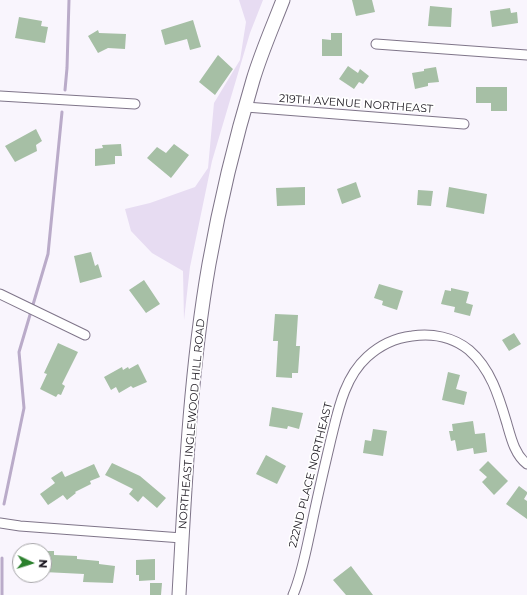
<!DOCTYPE html>
<style>
body{margin:0}
#map{position:relative;width:527px;height:595px;overflow:hidden;background:#f9f5fd;font-family:Montserrat,sans-serif}
canvas{display:block}
.north{position:absolute;left:12px;top:543px;width:40px;height:40px;box-sizing:border-box;background:#fff;border:1px solid #a3a2a5;border-radius:50%;rotate:94deg;font-size:11px;font-weight:700;line-height:16px;text-align:center;color:#1a161e}
.north::after{content:'';display:block;margin:auto;width:14px;height:18px;background:#2b802d;clip-path:polygon(50% 0,100% 100%,50% 72%,0 100%)}
</style>
<div id="map">
<canvas width="527" height="595"></canvas>
<div class="north">N</div>
</div>
<script>
const ctx = document.querySelector('canvas').getContext('2d');
ctx.lineJoin = 'round';
function fillPath(path, color) {
  ctx.fillStyle = color;
  ctx.fill(path, 'evenodd');
}
function trace(path, color, width, dash) {
  ctx.strokeStyle = color;
  ctx.lineWidth = width;
  ctx.lineCap = dash ? 'butt' : 'round';
  ctx.setLineDash(dash || []);
  ctx.stroke(path);
}
function label(font, color, halo, rows, align = 'center') {
  ctx.font = font + ' Montserrat,sans-serif';
  ctx.lineWidth = 3.5;
  ctx.setLineDash([]);
  ctx.textBaseline = 'middle';
  ctx.strokeStyle = halo;
  ctx.fillStyle = color;
  for (const [text, x, y, turn = 0] of rows) {
    ctx.save();
    ctx.translate(x, y);
    ctx.rotate((+turn || 0) * Math.PI / 180);
    ctx.textAlign = isNaN(turn) ? turn : align;
    if (halo) ctx.strokeText(text, 0, 0);
    ctx.fillText(text, 0, 0);
    ctx.restore();
  }
}
fillPath(new Path2D(`
 M239,0H263L250,33L212,161L190,267L184,320L183,271L152,253L131,231L125,209L150,203L195,187L208,168L214,103L240,60L246,22Z`), '#e7dcf2');
trace(new Path2D(`
 M65,90L67,68L69,0
 M4,504L24,408L19,352L48,254L62,112
 M2,595V558`), '#baabc9', 3);
fillPath(new Path2D(`
 M352,0H372L375,12L356,16Z
 M430,6L452,8L451,27L428,26Z
 M510,8L511,13L517,12L518,23L492,27L490,11Z
 M19,17L42,21L41,26L48,27L45,43L15,38Z
 M193,20L201,47L190,50L187,39L165,45L161,30Z
 M98,30L99,33L126,34L125,49L108,48L98,53L88,36Z
 M331,33H342V56H322V39L331,40Z
 M218,55L233,69L215,95L199,82Z
 M348,66L358,73L360,69L369,76L363,84L359,82L354,89L339,79Z
 M436,67L439,82L428,83V86L415,89L412,73L424,71V69Z
 M476,87H507V111H491V103H476Z
 M36,129L42,141L36,145L37,151L15,162L5,146Z
 M121,144L122,156H115V164L95,166V149L103,148L102,145Z
 M174,144L189,155L171,178L147,158L157,147L166,153Z
 M356,182L361,197L342,204L337,189Z
 M305,187V205L277,206L276,188Z
 M449,187L487,194L484,214L446,207Z
 M418,190L433,191L431,206L417,205Z
 M91,252L95,266L98,264L102,277L80,283L74,256Z
 M144,280L160,304L146,313L129,290Z
 M379,284L403,291L397,310L382,305L383,301L374,298Z
 M451,288L469,292L466,303L473,305L470,316L454,312L455,307L441,304L445,290L451,291Z
 M275,314L298,315L296,346H300L298,373H292V378L276,377L278,341H273Z
 M514,333L521,344L509,351L502,340Z
 M58,343L78,352L62,384L65,386L61,395L58,394L56,397L40,389L47,374L44,373Z
 M138,364L147,382L133,388L131,386L119,393L116,387L111,390L104,377L122,367L123,370L128,367L129,369Z
 M448,372L460,375L456,389L467,392L464,405L442,400Z
 M272,407L303,413L299,429L288,426L287,429L269,426Z
 M473,421L475,434L485,433L487,452L474,454L473,448L457,451L455,440L451,441L449,431H453L452,424Z
 M373,429L387,431L383,456L363,453L365,440L371,441Z
 M266,455L286,466L277,484L256,474Z
 M488,461L508,481L494,495L482,482L487,477L479,470Z
 M112,463L140,476L166,498L157,508L143,496L138,502L129,494L133,489L105,475Z
 M94,464L100,477L90,481L91,484L75,492L76,493L67,500L63,495L48,505L40,494L55,483L51,478L62,471L65,477Z
 M519,486L527,492V494L524,499L527,501V519L506,504Z
 M45,551H54V555L77,556V559L99,561V564L115,566L113,583L83,582L84,574L44,572Z
 M155,559V580L139,581V575H136V560Z
 M351,566L373,595H346L333,580Z
 M150,583H162L161,595H150Z`), '#a6bfa5');
const street = new Path2D(`
 M376,44L527,55
 M0,96L135,104
 M246,107L464,124
 M0,294L85,335
 M0,523L20,526L182,538
 M293,595C302,574 306,550 311,528C317,498 324,469 331,439C338,411 344,378 367,357C379,346 395,338 412,336C432,333 453,337 469,350C491,369 499,397 507,424C511,438 515,455 527,464`);
const secondary = new Path2D(`
 M179,595C185,485 190,373 209,264C220,202 235,140 253,80C261,53 273,26 283,0`);
trace(street, '#7f7589', 11);
trace(secondary, '#7f7589', 15);
trace(street, '#fff', 9);
trace(secondary, '#fff', 13);
label('11px', '#1a161e', '#fff', [
 ["219TH AVENUE NORTHEAST",356,104,4],
 ["NORTHEAST INGLEWOOD HILL ROAD",192,424,-85],
 ["222ND PLACE NORTHEAST",311,475,-76]
]);
</script>
